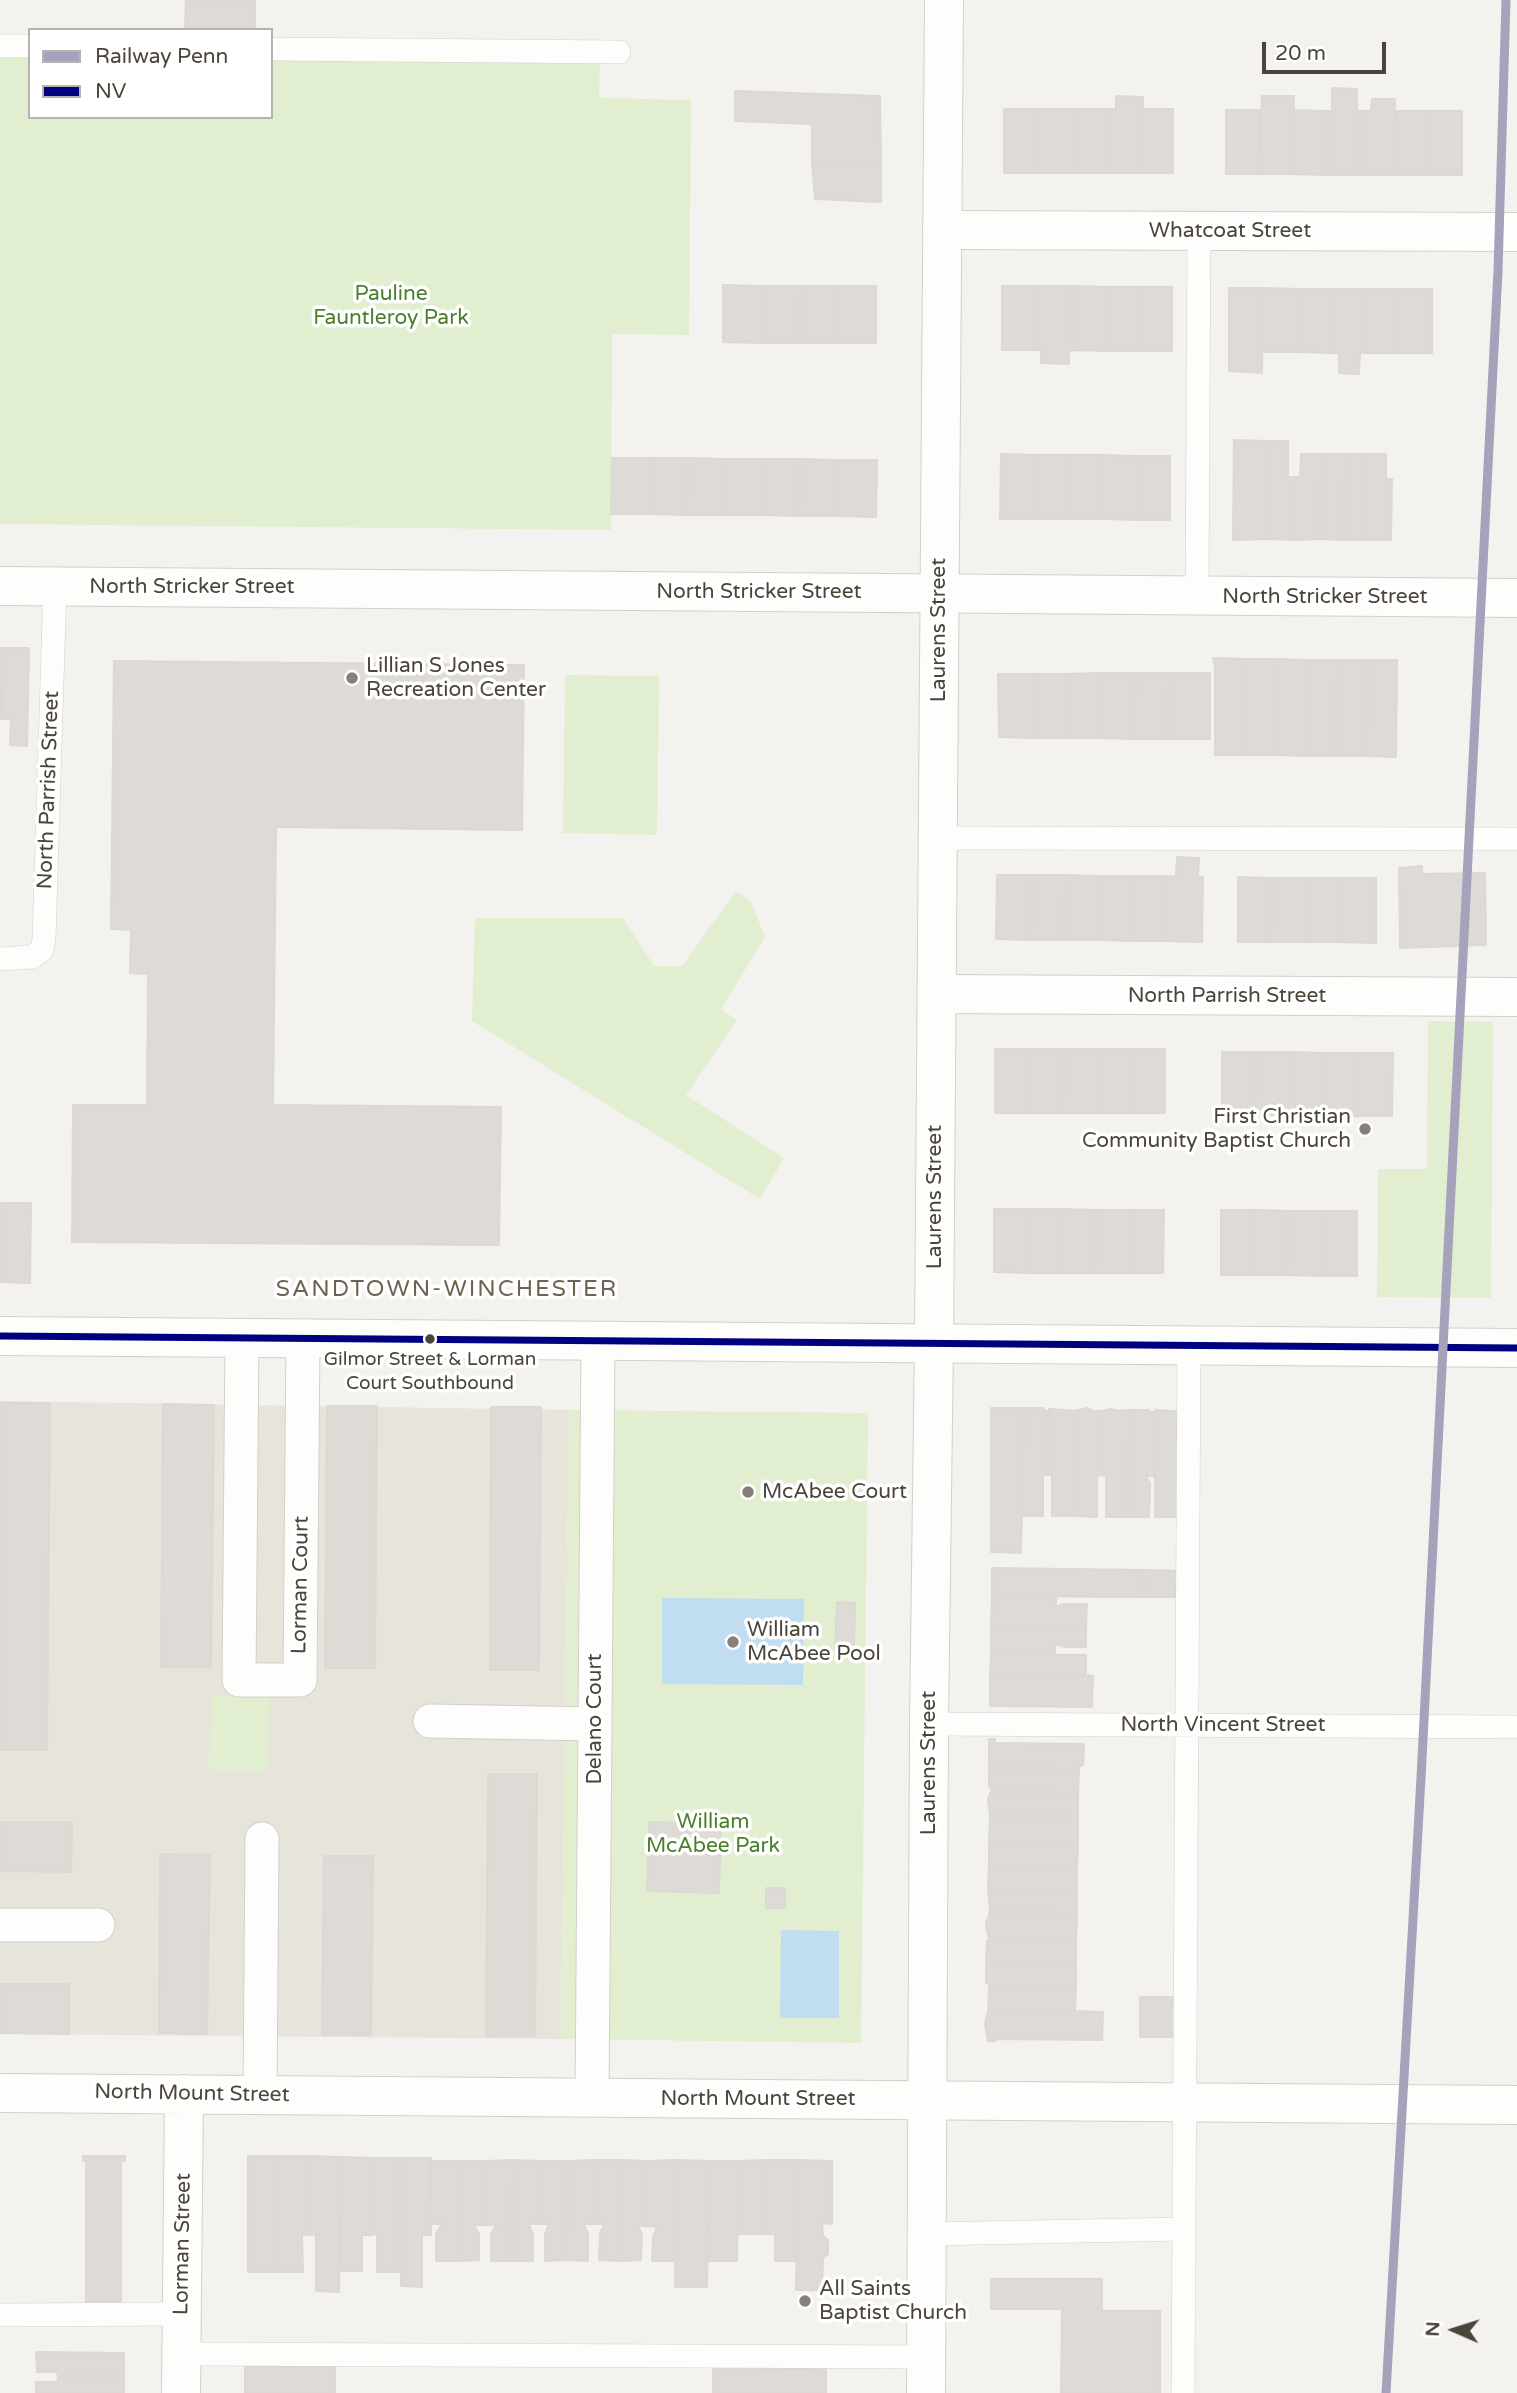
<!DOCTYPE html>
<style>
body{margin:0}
#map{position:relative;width:1517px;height:2393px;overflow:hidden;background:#f4f2ee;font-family:"Varela Round",sans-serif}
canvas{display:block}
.legend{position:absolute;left:28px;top:28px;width:245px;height:91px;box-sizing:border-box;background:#fff;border:2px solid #b7b4b0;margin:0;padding:9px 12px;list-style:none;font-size:21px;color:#4b4439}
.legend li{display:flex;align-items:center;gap:14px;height:35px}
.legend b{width:35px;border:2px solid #b7b4b0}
.north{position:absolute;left:1419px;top:2295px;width:70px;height:70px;-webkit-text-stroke:5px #fff;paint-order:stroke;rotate:273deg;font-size:19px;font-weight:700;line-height:28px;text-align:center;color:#4b4439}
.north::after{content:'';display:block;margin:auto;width:24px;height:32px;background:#4b4439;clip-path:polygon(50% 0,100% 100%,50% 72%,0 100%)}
.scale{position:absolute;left:1262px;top:42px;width:124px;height:32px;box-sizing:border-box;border:4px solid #4b4439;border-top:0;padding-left:9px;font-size:21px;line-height:24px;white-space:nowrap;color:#4b4439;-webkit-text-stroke:5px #fff;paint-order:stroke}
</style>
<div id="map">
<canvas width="1517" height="2393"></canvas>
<ul class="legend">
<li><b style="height:9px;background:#a6a2bb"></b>Railway Penn</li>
<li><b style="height:9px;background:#000080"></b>NV</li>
</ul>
<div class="north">N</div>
<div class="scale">20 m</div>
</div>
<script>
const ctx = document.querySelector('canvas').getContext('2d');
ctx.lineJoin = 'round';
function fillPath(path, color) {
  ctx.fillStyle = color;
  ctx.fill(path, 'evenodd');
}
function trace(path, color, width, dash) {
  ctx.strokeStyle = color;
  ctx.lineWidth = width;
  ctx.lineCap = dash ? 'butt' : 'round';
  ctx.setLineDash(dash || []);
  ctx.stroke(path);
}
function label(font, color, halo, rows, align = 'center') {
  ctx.font = font + ' "Varela Round",sans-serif';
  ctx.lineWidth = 7;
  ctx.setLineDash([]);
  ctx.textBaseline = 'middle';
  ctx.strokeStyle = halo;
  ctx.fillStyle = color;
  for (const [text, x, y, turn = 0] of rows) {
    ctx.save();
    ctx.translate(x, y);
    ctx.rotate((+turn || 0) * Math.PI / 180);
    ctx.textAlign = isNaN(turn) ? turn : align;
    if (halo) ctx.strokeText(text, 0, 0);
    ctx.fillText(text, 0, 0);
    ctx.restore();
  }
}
fillPath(new Path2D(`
 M0,1401L569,1410L561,2039L0,2034Z`), '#e7e4dc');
fillPath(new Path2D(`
 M0,56H30V117H271V58L600,61L599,98L691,100L689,335L612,334L611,530L0,524Z
 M565,675L659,676L657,835L563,833Z
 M736,891L751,901L765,937L721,1009L737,1020L686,1095L784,1158L760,1199L472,1021L475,918H623L654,966H682Z
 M1428,1021L1493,1022L1491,1298L1377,1297L1378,1169H1427Z
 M569,1410L868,1413L861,2043L561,2039Z
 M211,1696L270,1698L268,1771L209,1770Z`), '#e1eecf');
fillPath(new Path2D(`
 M662,1598L804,1599L803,1685L662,1684Z
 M781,1930L839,1931V2018H780Z`), '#c0ddf1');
const building = new Path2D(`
 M186,0H255V29H185Z
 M1332,88L1357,89V111H1360V175H1328V111H1332Z
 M735,91L880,96L881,163H812V124L735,121Z
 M1116,96L1143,97L1141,173H1106L1107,109H1116Z
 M1262,96H1294L1293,174H1259Z
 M1372,99H1395L1394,175H1360V111H1371Z
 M1004,109H1039V173H1004Z
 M1039,109H1074V173H1039Z
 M1074,109H1107L1106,173H1074Z
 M1143,109H1173V173H1141Z
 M1226,110H1260L1259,174H1226Z
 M1293,110L1328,111V175L1293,174Z
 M1396,111H1428V175H1394Z
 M1428,111H1462V175H1428Z
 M812,163H881V202L815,199Z
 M723,285L762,286V343L723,342Z
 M762,286H801L800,343H762Z
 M801,286H837V343H800Z
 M837,286H876V343H837Z
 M1002,286H1037V350H1002Z
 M1037,286H1072V350L1069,351V364L1041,363V350H1037Z
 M1072,286L1105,287V351L1072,350Z
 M1105,287H1139V351H1105Z
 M1139,287H1172V351H1139Z
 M1229,288H1263L1262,373L1229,371Z
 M1263,288L1299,289L1297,352H1262Z
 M1299,289H1331L1330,353L1297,352Z
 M1331,289H1366L1365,353H1360L1359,374L1339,373V353H1330Z
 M1366,289H1399L1398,353H1365Z
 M1399,289H1432V353H1398Z
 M1234,440L1267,441V539L1233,540Z
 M1267,441H1288V477H1295L1294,540L1267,539Z
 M1001,454L1036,455L1035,519H1000Z
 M1301,454H1321L1320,539L1294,540L1295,477H1300Z
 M1321,454H1345L1344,540L1320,539Z
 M1345,454H1367V540H1344Z
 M1367,454H1386V479H1392L1391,540H1367Z
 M1036,455H1071L1070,519H1035Z
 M1071,455H1103V519H1070Z
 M1103,455L1137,456V520L1103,519Z
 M1137,456H1170V520H1137Z
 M612,458H649L650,514H611Z
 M649,458H688L687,515L650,514Z
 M688,458L726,459L725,515H687Z
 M726,459H763L762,515H725Z
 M763,459H800L799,516L762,515Z
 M800,459L838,460L839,516H799Z
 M838,460H877L876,517L839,516Z
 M0,648H3L2,719H0Z
 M3,648H29L27,746L10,745L11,719H2Z
 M1213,658L1246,659L1245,755H1215V668Z
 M1246,659H1276L1275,755H1245Z
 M1276,659L1307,660L1306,756L1275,755Z
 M1307,660H1337L1336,756H1306Z
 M1337,660H1368L1367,756H1336Z
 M1368,660H1397L1396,757L1367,756Z
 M114,661L524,665L522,830L276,827L273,1105L501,1107L499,1245L72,1242L73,1105H147L148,974L130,973L131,930L111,929Z
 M1102,673L1101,738H1067V674Z
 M1102,673H1136L1134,739L1101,738Z
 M1136,673H1169L1168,739H1134Z
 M1169,673H1210V739H1168Z
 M998,674H1033V738L999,737Z
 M1033,674H1067V738H1033Z
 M1177,857L1199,858L1198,877H1203L1202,942L1166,941L1167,876L1176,877Z
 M1422,866V874L1485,873L1486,945L1400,948L1399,868Z
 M997,875H1032L1031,940L996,939Z
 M1032,875H1065L1064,940H1031Z
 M1065,875L1098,876V940H1064Z
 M1098,876H1133V941L1098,940Z
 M1133,876H1167L1166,941H1133Z
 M1238,877L1272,878L1271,942H1238Z
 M1272,878H1306V942H1271Z
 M1306,878H1340V942H1306Z
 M1340,878H1376V943L1340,942Z
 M995,1049H1029L1030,1113H995Z
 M1029,1049H1064L1063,1113H1030Z
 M1064,1049H1098V1113H1063Z
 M1098,1049H1132V1113H1098Z
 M1132,1049H1165V1113H1132Z
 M1222,1052H1256L1255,1115H1222Z
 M1256,1052H1289L1290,1115H1255Z
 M1289,1052L1324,1053L1323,1116L1290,1115Z
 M1324,1053H1357L1358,1116H1323Z
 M1357,1053H1393L1392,1116H1358Z
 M1,1203H31L30,1283L0,1282Z
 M994,1209H1029V1273L994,1272Z
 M1029,1209H1063L1062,1273H1029Z
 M1063,1209L1097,1210L1095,1273H1062Z
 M1097,1210H1130L1131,1273H1095Z
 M1130,1210H1164L1163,1273H1131Z
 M1221,1210H1255L1254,1275H1221Z
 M1255,1210L1289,1211L1287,1275H1254Z
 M1289,1211H1322L1321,1276L1287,1275Z
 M1322,1211H1357V1276H1321Z
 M0,1403H50L47,1750H0Z
 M163,1404L214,1405L211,1667H161Z
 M327,1406H377L375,1668H325Z
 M491,1407H541L539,1670H490Z
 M991,1408H1024L1021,1553L991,1552Z
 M1024,1408H1044L1043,1411H1048V1475H1043V1516H1022Z
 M1087,1408L1093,1411H1102V1475L1097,1476V1517L1074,1516L1076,1411Z
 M1049,1409L1076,1411L1074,1516H1052V1475H1048Z
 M1110,1409L1119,1411L1129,1410L1128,1517H1106V1476L1102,1475V1411Z
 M1129,1410H1149L1148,1412H1155L1154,1476H1146L1150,1484L1149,1517H1128Z
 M1155,1410L1183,1412L1181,1517H1155Z
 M992,1568L1144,1570L1143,1597L992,1596Z
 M1144,1570L1180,1571V1597H1143Z
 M992,1596H1056V1607L1063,1604H1087L1086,1626L991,1625Z
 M837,1602L855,1603L854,1649H835Z
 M991,1625L1086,1626V1647H1065L1055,1644V1651H991Z
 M991,1651H1055V1655H1086V1675L1093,1676H990Z
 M990,1676H1093L1092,1707L990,1706Z
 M989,1739H995V1743L1084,1744L1083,1765L1079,1766V1769L989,1768Z
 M989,1768L1079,1769L1078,1793L991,1792V1787H989Z
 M488,1774H537L535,2036H486Z
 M991,1792L1078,1793V1816H990L988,1799Z
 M990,1816H1078V1844L989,1843Z
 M0,1822H72L71,1872L0,1871Z
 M649,1822L721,1824L719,1893L647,1891Z
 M989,1843L1078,1844L1077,1867L989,1866Z
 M160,1854L210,1855L207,2034L159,2033Z
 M324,1856H373L371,2035H322Z
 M989,1866L1077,1867V1890L988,1889Z
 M766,1888H785V1908H766Z
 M988,1889L1077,1890V1913L990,1912Z
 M990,1912L1077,1913L1076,1941H989L986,1923Z
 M987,1941H1076V1965L986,1964Z
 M986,1964L1076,1965V1989L989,1988V1983H986Z
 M0,1984H69V2034L0,2033Z
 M989,1988L1076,1989L1075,2011L1103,2012L988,2011Z
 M1140,1997H1177L1176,2037H1140Z
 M988,2011L1103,2012L1102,2040L995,2039V2041H988L985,2024Z
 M83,2156H125V2161H121V2309H86V2160L83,2161Z
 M248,2156H279L277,2272H248Z
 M279,2156H310L309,2235L302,2234L303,2272H277Z
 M310,2156L341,2157L339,2292L316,2291V2234L309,2235Z
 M341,2157L371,2158L370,2235H362V2271H340Z
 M371,2158H400L399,2272H377V2234L370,2235Z
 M400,2158H431V2235H422V2287L401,2286Z
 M513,2160L539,2161L538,2224H529L533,2235V2261H512Z
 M513,2160L512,2261H491V2234L496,2225H486L487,2161Z
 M595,2160H623L622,2261L599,2260L600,2234L604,2224H594Z
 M595,2160L594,2224H584L588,2234V2261L567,2260L568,2161Z
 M623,2160L647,2161V2226H638L642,2234L641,2260L622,2261Z
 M676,2160L675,2261H652L653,2237L657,2227L647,2226V2161Z
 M676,2160L709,2161L707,2287H675Z
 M767,2160L766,2234H737L739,2161Z
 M767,2160H798L796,2261H775V2234H766Z
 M798,2160L832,2161V2224L822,2223L823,2236L828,2240V2254L823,2258L822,2290H796Z
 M430,2161H460L459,2261H436V2234L442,2224H431Z
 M460,2161H487L486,2225H474L479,2234V2260L459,2261Z
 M539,2161H568L567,2260L545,2261V2234L549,2224H538Z
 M709,2161H739L737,2261H707Z
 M991,2279H1102V2311H1160V2393H1061L1062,2309H991Z
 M36,2352L124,2353V2376H58L57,2372H37Z
 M245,2365L335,2366V2393H245Z
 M713,2368H826V2393H713Z
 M58,2376H124V2393H36V2382H57Z`);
fillPath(building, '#dedbd6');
trace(building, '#dcd9d4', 2);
const service = new Path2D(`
 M0,46H30
 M271,49L619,52
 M1197,596L1199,231
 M938,838L1517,839
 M0,959L32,957L42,950L44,939L55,586
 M929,1724L1517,1727
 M928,2234L1184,2229
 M0,2315L182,2314
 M182,2354L927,2357
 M1183,2393L1189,1346`);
const pedestrian = new Path2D(`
 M242,1338L239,1680H300L303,1339
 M430,1721L595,1724
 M0,1925H98
 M260,2095L262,1839
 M592,2098L598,1341`);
const minor = new Path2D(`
 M942,230L1517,232
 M0,586L1517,598
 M937,994L1517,997
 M0,1336L1517,1348
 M0,2093L1517,2105
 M181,2393L184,2094`);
const tertiary = new Path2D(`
 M926,2393L929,1724L934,1343L944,0`);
trace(service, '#d2d0cb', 24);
trace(pedestrian, '#d2d0cb', 35);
trace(minor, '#d2d0cb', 40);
trace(tertiary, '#d2d0cb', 40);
trace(service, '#fdfdfc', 23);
trace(pedestrian, '#fdfdfc', 33);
trace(minor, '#fdfdfc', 38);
trace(tertiary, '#fdfdfc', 38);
trace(new Path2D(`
 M0,1336L1517,1348`), '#000080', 7);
trace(new Path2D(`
 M1386,2393L1421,1778L1498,271L1506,0`), '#a6a2bb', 9);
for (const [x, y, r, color] of [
 [352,678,7,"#868178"],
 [1365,1129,7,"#868178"],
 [430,1339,6,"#4b4439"],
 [748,1492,7,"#868178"],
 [733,1642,7,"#868178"],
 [805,2301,7,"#868178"]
]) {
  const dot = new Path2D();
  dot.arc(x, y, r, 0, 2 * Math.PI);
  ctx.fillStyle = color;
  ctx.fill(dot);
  trace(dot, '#fff', 2.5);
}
label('19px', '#4b4439', '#fff', [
 ["Gilmor Street & Lorman",430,1360],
 ["Court Southbound",430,1384]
]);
label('21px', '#4b4439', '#fff', [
 ["Whatcoat Street",1230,231],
 ["North Stricker Street",192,587],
 ["North Stricker Street",759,592],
 ["North Stricker Street",1325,597],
 ["Laurens Street",939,630,-90],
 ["North Parrish Street",49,790,-88],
 ["North Parrish Street",1227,996],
 ["Laurens Street",935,1197,-90],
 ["Lorman Court",301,1585,-89],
 ["Delano Court",595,1719,-90],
 ["North Vincent Street",1223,1725],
 ["Laurens Street",929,1763,-90],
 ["North Mount Street",192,2094,1],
 ["North Mount Street",758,2099],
 ["Lorman Street",183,2244,-89]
]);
label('21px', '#4a7f2a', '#fff', [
 ["Pauline",391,294],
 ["Fauntleroy Park",391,318],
 ["William",713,1822],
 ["McAbee Park",713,1846]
]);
label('21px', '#4b4439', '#fff', [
 ["Lillian S Jones",366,666],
 ["Recreation Center",366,690],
 ["First Christian",1351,1117,"right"],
 ["Community Baptist Church",1351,1141,"right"],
 ["McAbee Court",762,1492],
 ["William",747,1630],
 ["McAbee Pool",747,1654],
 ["All Saints",819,2289],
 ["Baptist Church",819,2313]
], 'left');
ctx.letterSpacing = '2px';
label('23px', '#6e6250', '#fff', [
 ["SANDTOWN-WINCHESTER",447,1290]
]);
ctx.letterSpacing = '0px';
</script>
